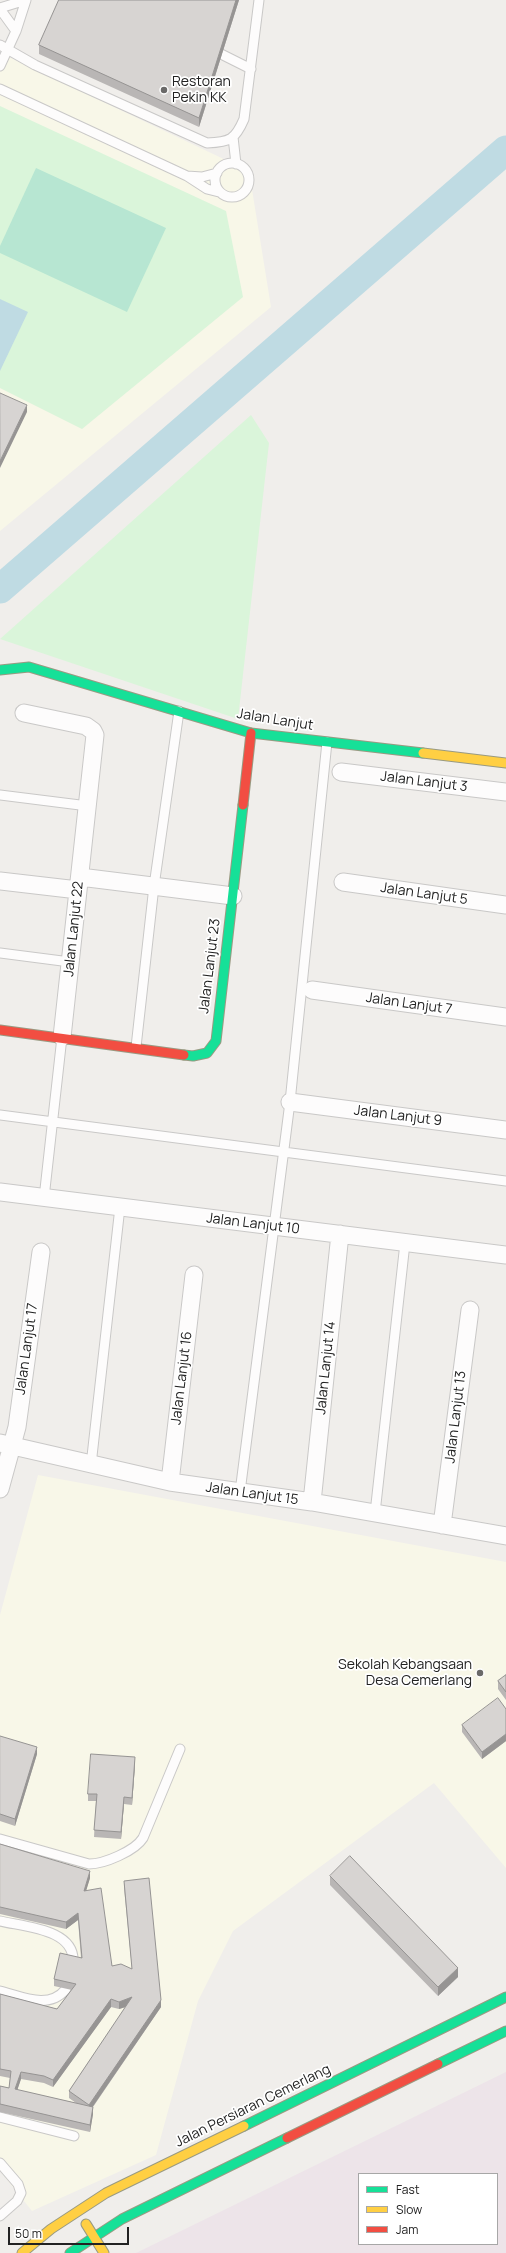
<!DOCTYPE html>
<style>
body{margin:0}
#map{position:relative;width:506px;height:2253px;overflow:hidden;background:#f0eeeb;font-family:Manrope,sans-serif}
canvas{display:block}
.legend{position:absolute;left:358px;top:2173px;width:140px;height:72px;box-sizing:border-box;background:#fff;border:1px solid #a7a7a7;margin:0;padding:5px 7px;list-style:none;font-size:12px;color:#222}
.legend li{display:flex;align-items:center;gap:8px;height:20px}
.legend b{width:20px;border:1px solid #a7a7a7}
.scale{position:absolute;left:8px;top:2227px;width:121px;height:18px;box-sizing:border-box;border:2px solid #222;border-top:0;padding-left:5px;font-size:12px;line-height:14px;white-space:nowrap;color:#222;-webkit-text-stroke:3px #fff;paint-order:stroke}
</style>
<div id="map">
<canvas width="506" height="2253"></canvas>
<ul class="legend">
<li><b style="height:5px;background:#16e098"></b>Fast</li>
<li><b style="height:5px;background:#ffcf43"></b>Slow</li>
<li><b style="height:5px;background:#f24e42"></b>Jam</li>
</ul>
<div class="scale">50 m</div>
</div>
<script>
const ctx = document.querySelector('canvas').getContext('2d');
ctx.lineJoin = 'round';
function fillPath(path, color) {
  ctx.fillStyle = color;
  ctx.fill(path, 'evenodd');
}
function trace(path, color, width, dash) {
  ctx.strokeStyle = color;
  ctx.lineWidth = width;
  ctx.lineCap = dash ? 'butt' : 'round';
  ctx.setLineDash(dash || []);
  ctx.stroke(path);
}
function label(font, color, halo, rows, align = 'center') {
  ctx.font = font + ' Manrope,sans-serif';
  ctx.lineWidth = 3.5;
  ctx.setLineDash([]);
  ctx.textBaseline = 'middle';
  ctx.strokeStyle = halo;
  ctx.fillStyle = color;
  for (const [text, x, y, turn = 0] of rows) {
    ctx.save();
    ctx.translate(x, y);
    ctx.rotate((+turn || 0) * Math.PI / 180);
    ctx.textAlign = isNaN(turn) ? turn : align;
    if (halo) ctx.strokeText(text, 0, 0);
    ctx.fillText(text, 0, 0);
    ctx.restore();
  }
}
fillPath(new Path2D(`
 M506,2072V2253H136ZM359,2174H497V2244H359Z`), '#ede4e9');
fillPath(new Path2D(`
 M0,53L249,171L271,307L0,531Z
 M38,1475L506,1562V1868L434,1783L233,1931L198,2001L156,2155L32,2211L0,2171V1615Z`), '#f8f7e8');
fillPath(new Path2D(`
 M0,106L226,211L243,297L82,429L0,388Z
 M251,415L269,443L238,719L0,639Z`), '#daf5da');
fillPath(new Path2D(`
 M36,168L166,228L127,312L0,253V246Z`), '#b7e6d2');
fillPath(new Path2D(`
 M0,299L28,312L0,371Z`), '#bfdbe3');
trace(new Path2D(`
 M0,589L506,150`), '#bfdbe3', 29);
const lane = new Path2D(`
 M0,8L26,0
 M0,9L16,31
 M0,45L35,65L207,143C230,142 235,140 244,119L259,0
 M211,49L251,69
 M0,66L16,31L26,0
 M0,89L187,176L207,189L219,192
 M233,137L236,164
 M215 180a17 17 0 1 1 34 0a17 17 0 1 1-34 0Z
 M187,176L202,177L217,173
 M0,795L88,806
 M0,953L70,962
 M136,1047L154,886L179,711
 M0,1115L506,1181
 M44,1198L62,1037
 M91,1465L120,1207
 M240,1492L290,1102L327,742
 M375,1513L405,1243
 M0,1839L89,1864C104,1864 135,1851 143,1838L180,1749
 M0,1921C25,1927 76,1929 73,1963
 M0,1991C23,1997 49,2010 66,1989
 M0,2117L74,2136
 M0,2163L18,2184L21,2193L17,2201L0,2216`);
const street = new Path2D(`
 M24,713L86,726L93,731L95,735L62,1037
 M341,772L506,792
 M80,877L233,896
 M0,881L78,890
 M343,882L506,905
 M312,990L506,1017
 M290,1102L506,1130
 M0,1192L506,1255
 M0,1443L170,1482L312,1502L506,1536
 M170,1482L194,1275
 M0,1489L17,1427L41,1252
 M312,1502L340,1234
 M442,1525L470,1310`);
const fast = new Path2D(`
 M0,670L29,667L251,733L423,753
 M184,1055L193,1056L207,1053L216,1041L243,805
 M438,2064L506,2031
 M244,2126L506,1997
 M70,2253L122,2219L287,2138`);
const slow = new Path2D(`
 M423,753L506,763
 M86,2224L104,2253
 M22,2253L51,2229L106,2193L244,2126`);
const jam = new Path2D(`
 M243,805L251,733
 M0,1030L184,1055
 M287,2138L438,2064`);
trace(lane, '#c9c8c7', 11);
trace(street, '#c9c8c7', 19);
trace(fast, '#999a82', 11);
trace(slow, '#999a82', 11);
trace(jam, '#999a82', 11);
trace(lane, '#fdfcfc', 9);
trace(street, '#fdfcfc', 17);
trace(fast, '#16e098', 9);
trace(slow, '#ffcf43', 9);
trace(jam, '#f24e42', 9);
fillPath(new Path2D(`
 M59,0H239L199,127L39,54V45Z
 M506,1675V1700L498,1689V1681Z
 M506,1709V1741L482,1759L462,1732V1725Z
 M0,1736L37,1754L15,1826L0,1821Z
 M135,1765L132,1805L124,1804L121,1839L94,1837L96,1801H88V1794Z
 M0,1844L90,1878L86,1890L112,1966L132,1969L124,1888V1881L161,2007L93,2107V2114L90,2132L0,2112V2086L9,2088L10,2078L0,2076V1994L57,2009L72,1990L54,1986V1979L81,1958L78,1920L66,1929L0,1914ZM111,2007L119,2009L126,2007L69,2091V2098L76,2103L17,2090L21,2079L44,2083L53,2087Z
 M330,1876L458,1977L438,1996L330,1885Z`), '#b9b6b5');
fillPath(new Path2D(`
 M236,0H239L199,127V118Z
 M27,405V412L0,468V461Z
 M506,1734V1741L482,1759V1752Z
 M37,1747V1754L15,1826V1819Z
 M135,1757V1765L132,1805V1798Z
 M124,1797V1804L121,1839V1832Z
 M90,1871V1878L84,1898V1891Z
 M78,1913V1920L66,1929V1922Z
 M458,1968V1977L438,1996V1987Z
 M132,1997V2005L119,2009V2002Z
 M111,1999V2007L53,2087V2080Z
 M161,2000V2007L89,2112V2105Z
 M21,2072V2079L15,2097V2089Z
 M93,2107V2114L90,2132V2125Z`), '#969493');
const building = new Path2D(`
 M59,0H236L199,118L39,45Z
 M0,393L27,405L0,461Z
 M506,1675V1692L498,1681Z
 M498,1698L506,1709V1734L482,1752L462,1725Z
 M0,1736L37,1747L15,1819L0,1814Z
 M91,1754L135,1757L132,1798L124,1797L121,1832L94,1830L97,1794H88Z
 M0,1844L90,1871L84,1891L101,1888L112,1966L121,1964L132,1969L124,1881L149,1878L161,2000L89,2105L69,2091L132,1997L119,2002L111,1999L53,2080L44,2076L21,2072L15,2089L93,2107L90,2125L0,2104V2086L9,2088L11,2071L0,2069V1994L57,2009L76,1984L54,1979L60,1953L82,1958L78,1913L66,1922L0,1907Z
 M350,1856L458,1968L438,1987L330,1876Z`);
fillPath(building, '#d7d4d2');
trace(building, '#969493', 1);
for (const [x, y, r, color] of [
 [164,90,4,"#6a6968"],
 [480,1673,4,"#6a6968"]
]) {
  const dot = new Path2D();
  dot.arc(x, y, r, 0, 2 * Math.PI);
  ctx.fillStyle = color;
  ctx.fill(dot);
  trace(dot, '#fff', 1.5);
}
label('14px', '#222', '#fff', [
 ["Restoran",172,82],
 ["Pekin KK",172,98],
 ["Sekolah Kebangsaan",472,1665,"right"],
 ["Desa Cemerlang",472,1681,"right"]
], 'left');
label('14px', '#222', '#fff', [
 ["Jalan Lanjut",275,720,9],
 ["Jalan Lanjut 3",424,782,7],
 ["Jalan Lanjut 5",424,894,8],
 ["Jalan Lanjut 22",74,929,-84],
 ["Jalan Lanjut 23",210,966,-83],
 ["Jalan Lanjut 7",409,1004,8],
 ["Jalan Lanjut 9",398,1116,7],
 ["Jalan Lanjut 10",253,1224,7],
 ["Jalan Lanjut 17",27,1349,-82],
 ["Jalan Lanjut 14",326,1368,-84],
 ["Jalan Lanjut 16",182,1378,-83],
 ["Jalan Lanjut 13",456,1417,-83],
 ["Jalan Lanjut 15",252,1494,8],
 ["Jalan Persiaran Cemerlang",253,2106,-26]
]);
</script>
